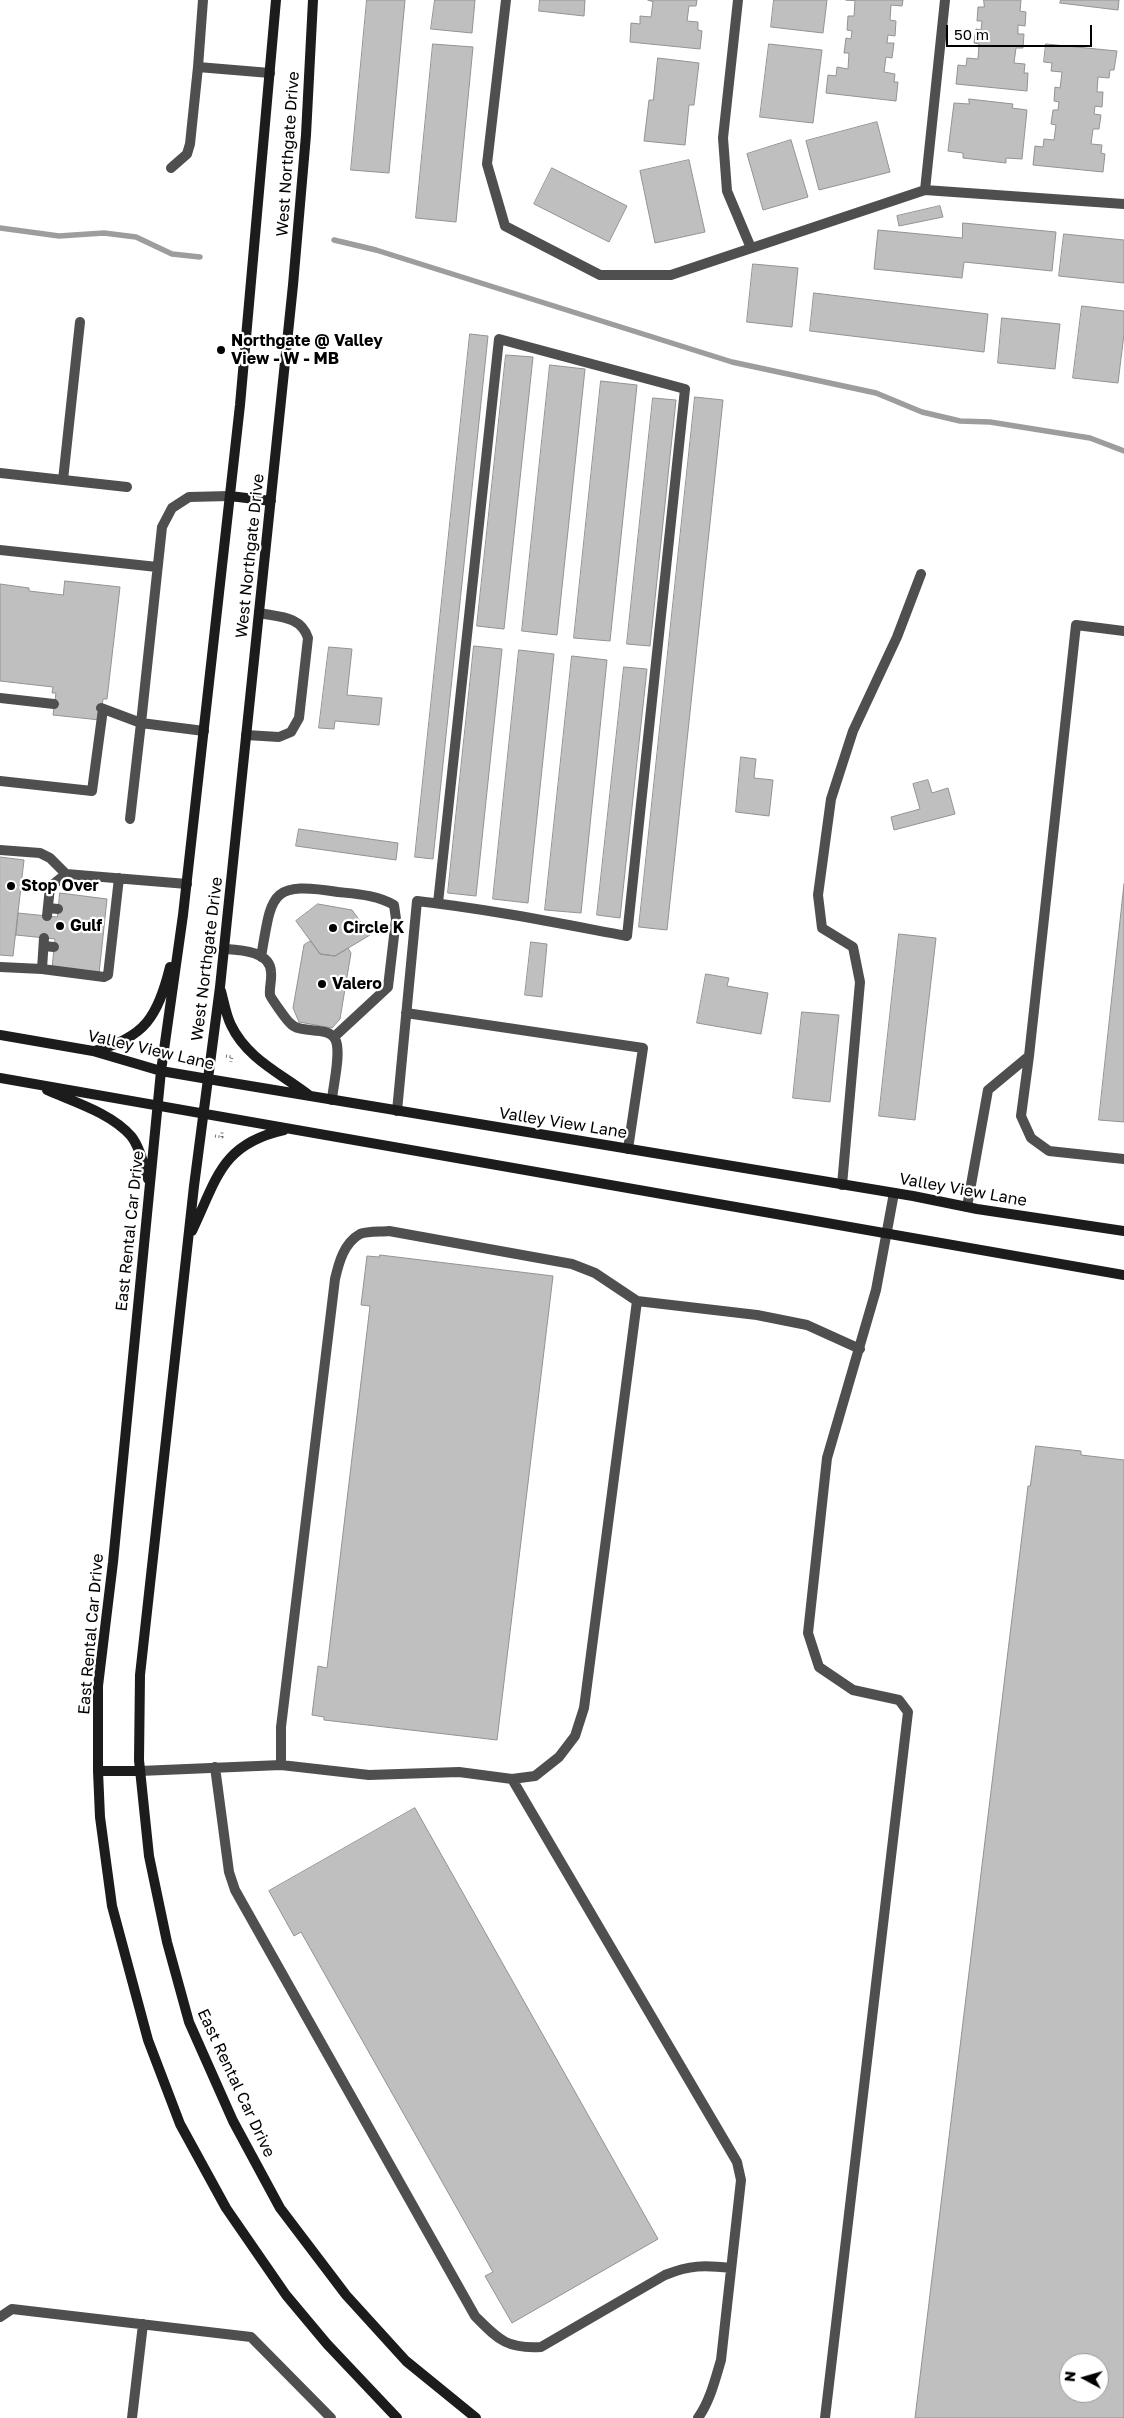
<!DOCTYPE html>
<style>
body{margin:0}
#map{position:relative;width:1124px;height:2418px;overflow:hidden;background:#fff;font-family:"Golos Text",sans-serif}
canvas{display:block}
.north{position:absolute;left:1059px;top:2353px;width:50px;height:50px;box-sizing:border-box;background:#fff;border:1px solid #999;border-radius:50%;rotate:276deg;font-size:14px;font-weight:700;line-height:20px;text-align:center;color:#000}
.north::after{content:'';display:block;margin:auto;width:18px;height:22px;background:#000;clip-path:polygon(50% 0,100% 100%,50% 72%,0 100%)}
.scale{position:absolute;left:946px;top:25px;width:146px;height:22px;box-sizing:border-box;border:2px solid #000;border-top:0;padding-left:6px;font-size:15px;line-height:18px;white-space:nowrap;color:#000;-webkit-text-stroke:4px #fff;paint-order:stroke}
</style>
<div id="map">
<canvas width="1124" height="2418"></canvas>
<div class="north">N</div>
<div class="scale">50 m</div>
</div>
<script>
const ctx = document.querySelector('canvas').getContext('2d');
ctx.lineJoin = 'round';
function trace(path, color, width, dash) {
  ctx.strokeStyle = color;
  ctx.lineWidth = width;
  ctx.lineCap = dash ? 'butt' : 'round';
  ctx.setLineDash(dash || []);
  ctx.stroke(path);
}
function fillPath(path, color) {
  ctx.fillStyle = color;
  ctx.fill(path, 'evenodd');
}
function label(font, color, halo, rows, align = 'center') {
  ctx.font = font + ' "Golos Text",sans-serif';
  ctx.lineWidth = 4.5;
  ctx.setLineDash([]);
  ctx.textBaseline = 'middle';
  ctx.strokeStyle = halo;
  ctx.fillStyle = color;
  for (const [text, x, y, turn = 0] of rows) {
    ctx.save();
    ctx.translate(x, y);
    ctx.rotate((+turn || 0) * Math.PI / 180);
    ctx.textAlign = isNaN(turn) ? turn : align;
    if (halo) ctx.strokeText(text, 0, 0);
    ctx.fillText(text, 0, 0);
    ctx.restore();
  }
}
trace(new Path2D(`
 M0,228L59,236L104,233L136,237L172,254L200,257
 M334,240L376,250L732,362L876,393L922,412L960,421L990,422L1090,438L1124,451`), '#9d9d9d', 5.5);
const building = new Path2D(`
 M367,0H405L389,173L351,170Z
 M435,0H475L472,33L431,29Z
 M540,0H585L584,16L539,11Z
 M648,0H697L696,6H689L687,21L698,22V30L702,31L700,49L630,42L631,23L640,24V16L651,17L653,2Z
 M774,0H827L823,33L771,27Z
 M846,0H903L902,6L891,5L890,20L896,21L895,36L888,35L887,43H894L892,58L886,57L884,72L895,74L894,82H898L896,101L826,93L828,75L836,76L837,67L848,69L849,53H844L846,38L851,39L852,31L847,30L848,16H854L855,1Z
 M984,0H1021L1020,11L1026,12L1025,26L1018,25V34H1024L1023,48H1016L1014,63L1025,64L1024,73H1028L1027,91L956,84L958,65L966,66L967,58L978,59L979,44L974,43L976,29L981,30L982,21H977L978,7H984Z
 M1061,0H1119L1118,10L1060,3Z
 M433,44L473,47L456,222L416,218Z
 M769,44L822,50L813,123L760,117Z
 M1046,44L1117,51L1114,70H1110L1109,78L1098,77L1097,92H1103L1102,107L1095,106L1094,114L1101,115L1099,129H1093L1091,144L1102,145L1101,153L1105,154L1103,172L1033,165L1035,146L1043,147L1044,139L1054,140L1056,125L1051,124L1053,110H1058L1059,102L1054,101L1055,87L1060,88L1062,72L1051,71L1052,63L1044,62Z
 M658,58L699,63L694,105H689L685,145L644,141L649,100H653Z
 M969,99L1013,104L1012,108L1027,110L1022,159L1006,158V163L963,158V153L948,151L954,103L969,104Z
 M877,122L890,172L819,190L806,141Z
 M791,140L808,197L763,210L747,154Z
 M689,160L705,232L655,243L640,171Z
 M552,168L627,206L609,242L534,204Z
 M940,206L943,217L899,226L897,216Z
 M963,223L1056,232L1052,271L964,262L962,278L874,269L878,230L962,238Z
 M1064,234L1124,240V283L1059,276Z
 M753,264L798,268L792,327L747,322Z
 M814,293L988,314L984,352L810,331Z
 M1082,306L1124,311V334L1118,383L1073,378Z
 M1002,318L1060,324L1055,369L998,363Z
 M470,334L488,336L433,859L415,857Z
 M506,355L533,357L504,629L477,626Z
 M550,365L585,369L557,635L522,631Z
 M601,381L637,385L610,641L574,638Z
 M695,397L723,400L667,930L639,927Z
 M653,398L676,400L650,646L627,644Z
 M65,581L120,587L107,699H103L100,720L53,715L56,693H52L53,687L0,681V584L29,588V591L63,595Z
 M474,646L502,649L476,896L448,893Z
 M329,647L352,649L347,695L382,698L379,725L335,721L334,729L319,728Z
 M519,650L554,654L528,903L493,899Z
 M572,656L607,660L581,913L545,910Z
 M624,667L647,669L620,918L597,915Z
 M741,757L756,759L754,778L773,780L769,816L736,812Z
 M928,780L932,793L948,788L955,814L894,830L891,817L920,809L913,784Z
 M299,829L398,843L396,860L296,846Z
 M0,857L24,860L13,956L0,955Z
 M1124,884V1122L1099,1120Z
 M60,893L107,899L99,974L52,968L55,939L16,935L18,913L57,917Z
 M318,904L352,910L370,935L335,956L320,954L296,921Z
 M899,934L936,938L915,1120L879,1116Z
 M311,941L320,954L335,956L348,948L351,953L340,1019L332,1028L299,1022L293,1008L304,945Z
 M531,942L547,944L542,997L525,995Z
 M706,974L729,978L727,986L768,993L761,1034L697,1023Z
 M802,1012L839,1015L830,1102L793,1098Z
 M380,1255L553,1276L497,1740L324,1720V1717L312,1715L318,1666L327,1668L339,1567L370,1306L361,1305L367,1256L379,1257Z
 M1036,1446L1081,1451V1455L1124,1460V2418H915L1028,1486H1030ZM1069,2363H1099V2393H1069Z
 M415,1808L658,2239L512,2323L485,2276L493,2272L301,1932L294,1936L269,1891Z`);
fillPath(building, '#bfbfbf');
trace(building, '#939393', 1);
trace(new Path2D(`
 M226,1056L232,1057L231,1062
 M215,1136L222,1137V1130`), '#717171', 3, [1, 2.5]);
trace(new Path2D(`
 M203,0L198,67L270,73
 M506,0L487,164L505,226L600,275H671L925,190L1124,204
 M738,0L723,138L727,191L751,248
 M171,168L187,154L190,144L198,67
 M925,190L945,0
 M0,473L127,487
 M63,480L80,322
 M0,550L157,567
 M0,698L54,704
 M101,708L141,723L130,819
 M204,731L141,723L162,527L172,508L189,497L230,496
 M246,735L279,737L291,732L299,718L308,638C301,616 279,617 259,613
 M0,781L92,791L103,709
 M0,850L40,853L50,858L66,874L187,884
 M48,908L58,909
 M47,916L50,887L66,874
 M44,946L54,947
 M224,949C240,950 270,951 271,972C272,980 269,988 270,995C271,998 287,1021 290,1023C300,1035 327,1025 335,1039C342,1051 333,1085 332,1100
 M261,957C272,894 269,881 338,892C357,894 377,895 394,905L396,919L388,987L334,1037
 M0,967L42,969L104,977L108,975L119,878
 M42,969L44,938
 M406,1013L643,1048L628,1149
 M1029,1056L1021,1116L1031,1138L1049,1151L1124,1159
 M397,1111L417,901C488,909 557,923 627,936L685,389L499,339L438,903
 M842,1185L860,982L853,947L822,928L818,895L831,799L853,731L897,637L921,574
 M967,1207L988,1090L1029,1056L1076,625L1124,631
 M281,1765V1727L335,1279C339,1262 344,1243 360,1234C368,1231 381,1232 389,1231L572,1264L595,1273L637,1301
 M215,1767L229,1872L235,1890L475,2316C498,2339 506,2349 541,2347L665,2275C690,2265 704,2265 731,2268
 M140,1771L281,1765L369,1775L459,1772L512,1779L737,2162L741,2180L721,2360C715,2380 710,2401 698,2418
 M512,1779L535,1776L559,1757L575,1736L584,1708L637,1301L757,1315L807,1325L860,1349
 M0,2317L12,2309L251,2337L331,2418
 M132,2418L143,2324
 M825,2418L908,1712L899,1700L853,1690L819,1667L808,1633L827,1458L876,1290L894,1193`), '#4f4f4f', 10);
trace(new Path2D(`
 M276,0L240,405L183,915L161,1071L113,1562L98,1686V1771L100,1817L112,1906L148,2040L180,2124L226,2208L286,2295L327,2344L397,2418
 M313,0L306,135L293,285L220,987L194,1186L140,1675L139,1760L149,1856L167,1942L189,2022L233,2121L280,2208L346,2295L406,2361L476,2418
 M230,496L271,501
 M221,991C224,1002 226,1015 231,1025C247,1059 282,1074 310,1096
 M0,1035L93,1051L161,1071L208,1079L913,1196L977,1209L1124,1231
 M94,1051C145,1038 158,1016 170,967
 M0,1078L1124,1275
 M47,1090C74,1102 111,1113 131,1136C140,1147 144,1166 148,1179
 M192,1231C217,1179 221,1144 284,1130
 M98,1771H140`), '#1c1c1c', 10);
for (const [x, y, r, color] of [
 [221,350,5,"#000"],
 [11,886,5,"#000"],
 [60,926,5,"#000"],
 [333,928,5,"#000"],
 [322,984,5,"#000"]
]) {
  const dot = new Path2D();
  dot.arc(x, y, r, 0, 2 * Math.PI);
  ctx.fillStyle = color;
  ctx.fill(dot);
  trace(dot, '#fff', 2);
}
label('16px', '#000', '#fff', [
 ["West Northgate Drive",288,154,-86],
 ["West Northgate Drive",250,556,-84],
 ["West Northgate Drive",207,959,-83],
 ["Valley View Lane",151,1050,13],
 ["Valley View Lane",563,1123,9],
 ["Valley View Lane",963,1190,10],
 ["East Rental Car Drive",130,1231,-84],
 ["East Rental Car Drive",91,1634,-85],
 ["East Rental Car Drive",236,2083,65]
]);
label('bold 16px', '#000', '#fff', [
 ["Northgate @ Valley",231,341],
 ["View - W - MB",231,359],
 ["Stop Over",21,886],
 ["Gulf",70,926],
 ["Circle K",343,928],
 ["Valero",332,984]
], 'left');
</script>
